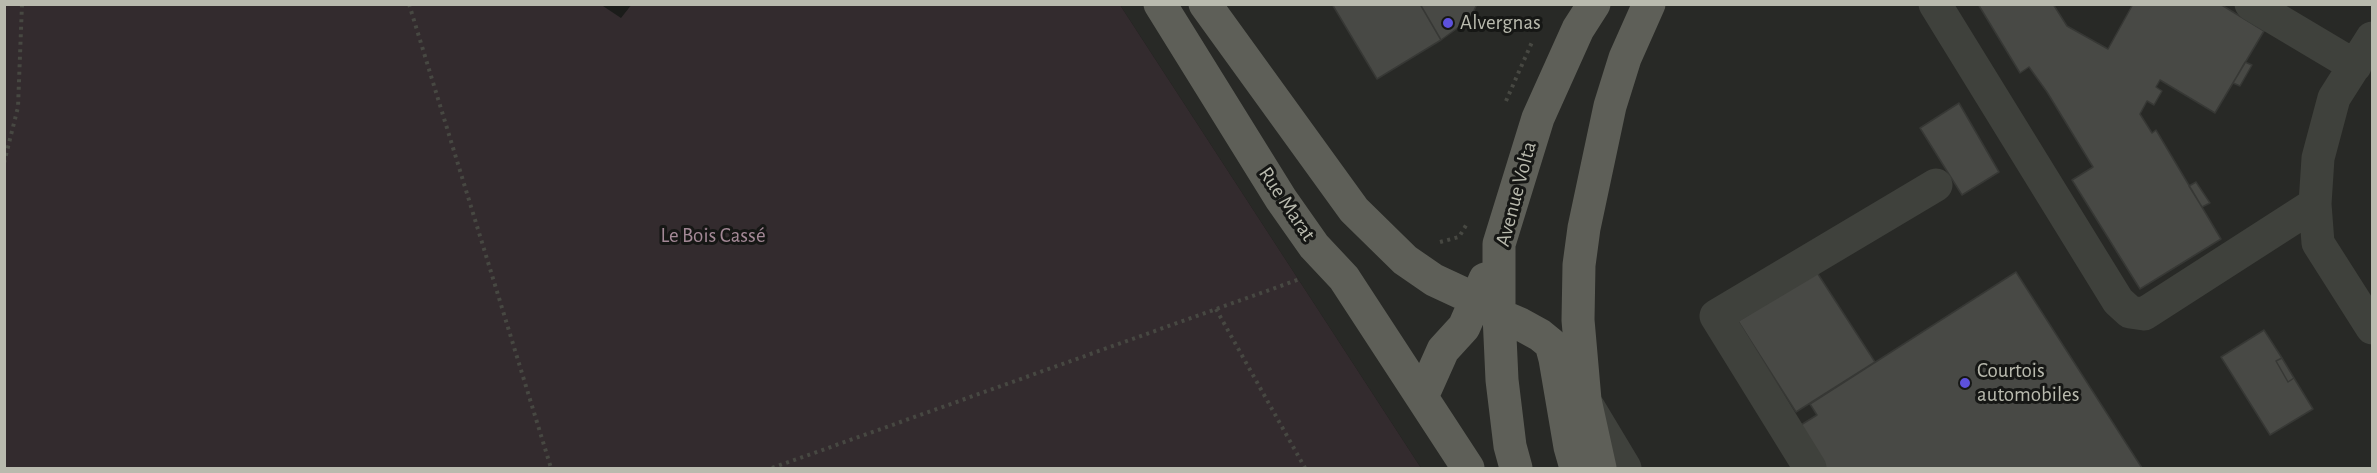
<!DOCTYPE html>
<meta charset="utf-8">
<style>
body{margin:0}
#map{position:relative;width:2377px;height:473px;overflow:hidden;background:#1b1c1a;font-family:"Alegreya Sans",sans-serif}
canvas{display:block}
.frame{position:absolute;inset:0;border:6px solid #b9baae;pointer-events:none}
</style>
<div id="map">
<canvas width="2377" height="473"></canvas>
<div class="frame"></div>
</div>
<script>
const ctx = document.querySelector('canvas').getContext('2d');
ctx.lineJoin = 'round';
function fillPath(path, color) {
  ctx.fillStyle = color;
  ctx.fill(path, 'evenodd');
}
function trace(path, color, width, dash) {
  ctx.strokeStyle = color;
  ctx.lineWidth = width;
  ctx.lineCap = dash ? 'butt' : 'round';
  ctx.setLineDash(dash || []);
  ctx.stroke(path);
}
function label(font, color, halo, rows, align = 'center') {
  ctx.font = font + ' "Alegreya Sans",sans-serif';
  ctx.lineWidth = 6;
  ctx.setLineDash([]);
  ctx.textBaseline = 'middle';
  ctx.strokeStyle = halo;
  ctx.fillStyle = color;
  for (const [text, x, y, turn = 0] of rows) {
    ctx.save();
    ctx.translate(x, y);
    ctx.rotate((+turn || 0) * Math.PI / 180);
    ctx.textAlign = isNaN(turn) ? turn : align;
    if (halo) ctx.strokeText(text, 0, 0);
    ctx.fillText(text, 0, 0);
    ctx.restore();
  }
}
fillPath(new Path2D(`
 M1120,5H2372V468H1421Z`), '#282926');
fillPath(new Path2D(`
 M600,4L621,18L632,4L1120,5L1421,468H5V5Z`), '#332b2e');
const building = new Path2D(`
 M1332,4H1420L1441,40L1377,79Z
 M1420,4H1477L1470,19L1441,40Z
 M1978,4H2053L2067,26L2108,49L2133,4H2220L2264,31L2215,113L2160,80L2156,87L2162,91L2154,105L2147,101L2140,114L2152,133L2156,130L2221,239L2140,289L2072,180L2093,167L2047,92L2029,67L2020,73Z
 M2245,62L2252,65L2240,86L2233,83Z
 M1959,103L1999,172L1962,195L1920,128Z
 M2196,182L2210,203L2202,207L2189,186Z
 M1816,271L1875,362L1796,412L1738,321Z
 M2016,272L2142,468H1822L1796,428L1817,415L1810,404Z
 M2264,330L2282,358L2276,361L2288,382L2294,378L2313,409L2270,435L2221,357Z
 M2282,358L2294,378L2288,382L2276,361Z`);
fillPath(building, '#484945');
trace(building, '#373835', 1.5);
trace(new Path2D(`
 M409,4L551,468
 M1506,101L1532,42
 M4,163L18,107L22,4
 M1440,242L1459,237L1468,222
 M1216,309L1305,468
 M772,468L1300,279`), '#474842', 4, [3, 4.5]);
trace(new Path2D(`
 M1935,4L2118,301L2130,312L2144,314L2315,204
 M2251,4L2355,66
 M2372,38L2334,98L2318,158L2315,204L2318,243L2372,328
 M1589,408L1625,468
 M1810,468L1716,316L1936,185`), '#3f413c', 33);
trace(new Path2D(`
 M1160,4L1281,199L1314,246L1344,278L1468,468
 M1205,4L1354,210L1405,260L1434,280L1477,300L1499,315L1520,324L1540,335L1551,344L1555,359L1570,447L1576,468
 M1422,397L1443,350L1464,327L1485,279
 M1516,468L1510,446L1502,380L1499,315V244L1538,118L1578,29L1594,4
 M1600,468L1585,400L1578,320L1579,265L1584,228L1610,106L1625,58L1649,4`), '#5e5f58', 33);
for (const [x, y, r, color] of [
 [1448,23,6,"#5d51dd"],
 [1965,383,6,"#5d51dd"]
]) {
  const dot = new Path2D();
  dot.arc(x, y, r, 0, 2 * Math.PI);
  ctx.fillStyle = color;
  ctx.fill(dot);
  trace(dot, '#161715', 2);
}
label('21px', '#b9baae', '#161715', [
 ["Alvergnas",1460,23],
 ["Courtois",1977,371],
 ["automobiles",1977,395]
], 'left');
label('21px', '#b9baae', '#161715', [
 ["Avenue Volta",1516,194,-75],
 ["Rue Marat",1287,204,56]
]);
label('21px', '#a38896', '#161715', [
 ["Le Bois Cassé",713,236]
]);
</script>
